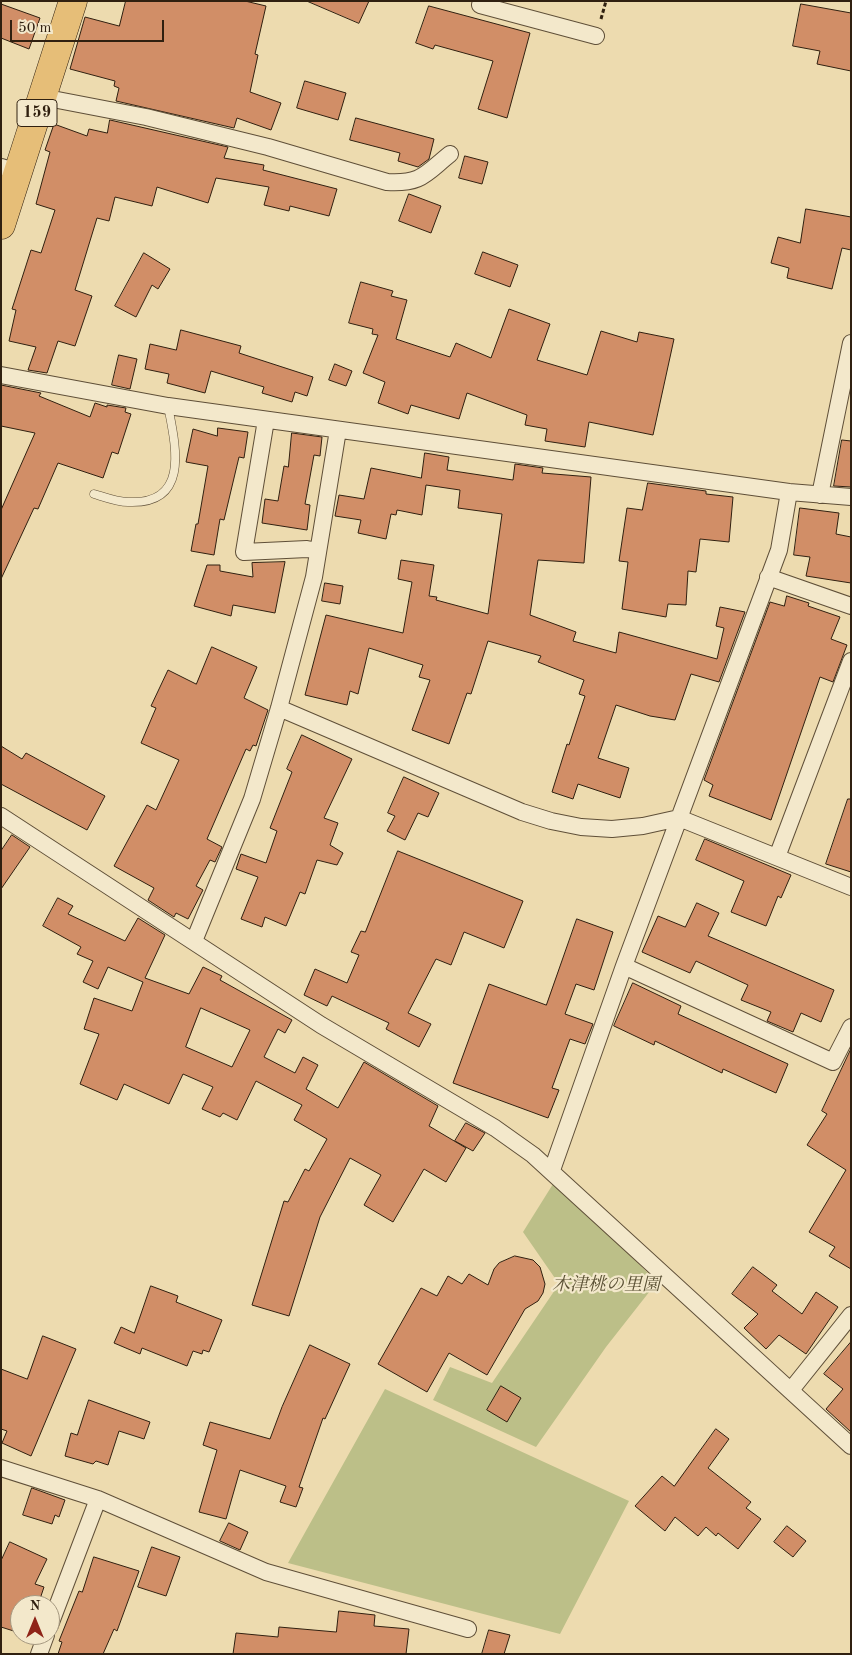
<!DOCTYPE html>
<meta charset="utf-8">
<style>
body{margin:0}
#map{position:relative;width:852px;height:1655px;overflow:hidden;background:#eddbaf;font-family:"Old Standard TT",serif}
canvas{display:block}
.frame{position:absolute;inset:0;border:2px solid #302010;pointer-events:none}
.north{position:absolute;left:10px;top:1595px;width:50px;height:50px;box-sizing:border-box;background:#f3e8cb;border:1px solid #a59880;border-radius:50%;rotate:0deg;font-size:14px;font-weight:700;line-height:20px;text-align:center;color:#302010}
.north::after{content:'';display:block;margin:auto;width:18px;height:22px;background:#8f2418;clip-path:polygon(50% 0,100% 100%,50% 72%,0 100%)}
.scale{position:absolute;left:10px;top:20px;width:154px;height:22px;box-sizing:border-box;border:2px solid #302010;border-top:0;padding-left:6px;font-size:15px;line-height:18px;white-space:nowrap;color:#302010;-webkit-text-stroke:4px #f3e8cb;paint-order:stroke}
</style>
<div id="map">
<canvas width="852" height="1655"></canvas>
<div class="frame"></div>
<div class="north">N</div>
<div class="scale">50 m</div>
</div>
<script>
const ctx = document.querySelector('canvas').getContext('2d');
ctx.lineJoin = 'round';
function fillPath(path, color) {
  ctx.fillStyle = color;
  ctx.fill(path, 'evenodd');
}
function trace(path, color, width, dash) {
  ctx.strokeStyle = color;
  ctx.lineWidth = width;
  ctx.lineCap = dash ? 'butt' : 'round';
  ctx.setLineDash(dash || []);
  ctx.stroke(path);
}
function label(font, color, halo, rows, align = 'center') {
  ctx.font = font + ' "Old Standard TT","Noto Serif JP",serif';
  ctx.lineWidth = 4.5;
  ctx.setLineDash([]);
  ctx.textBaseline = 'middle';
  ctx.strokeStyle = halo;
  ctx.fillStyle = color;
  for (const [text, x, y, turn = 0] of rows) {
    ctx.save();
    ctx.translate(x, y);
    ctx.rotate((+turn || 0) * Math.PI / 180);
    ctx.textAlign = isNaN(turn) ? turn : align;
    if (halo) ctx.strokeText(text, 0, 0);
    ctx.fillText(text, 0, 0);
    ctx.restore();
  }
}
fillPath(new Path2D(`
 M553,1184L582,1208L657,1282L606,1347L536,1447L433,1400L450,1367L492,1383L559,1284L523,1232Z
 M385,1389L629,1501L560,1634L288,1563Z`), '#bcbf88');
const building = new Path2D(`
 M126,1H245L266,6L255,54L258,55L250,92L281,103L271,130L237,118L234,128L116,101L119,88L114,86L115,81L70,69L85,17L119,26Z
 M307,1H369L359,23Z
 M1,4L40,18L29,49L1,38Z
 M801,4L851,13V71L817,64L820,51L793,46Z
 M429,6L530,33L507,118L478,109L493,61L435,45L433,49L416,43Z
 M305,81L346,93L338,120L297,108Z
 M356,118L434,139L429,159L418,167L398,161L400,153L350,140Z
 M110,120L228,147L224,158L264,165L263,170L337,189L329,216L290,206L289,211L264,205L269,187L216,178L208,203L157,187L152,206L115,197L109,221L97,218L75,290L92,296L75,346L58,341L47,373L28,370L36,347L9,341L16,310L12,309L31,250L41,253L55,210L36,204L50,152L45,150L54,124L87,136L89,129L107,133Z
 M465,156L488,162L482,184L459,178Z
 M409,194L441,206L431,233L399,221Z
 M806,209L851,217V250L842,248L832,289L787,278L789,268L771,263L778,237L800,243Z
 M483,252L518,265L510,287L475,274Z
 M144,253L170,269L158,289L152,285L136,317L115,306Z
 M361,282L393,291L391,296L407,300L396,339L450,357L456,343L491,358L509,309L550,324L537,360L587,375L601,331L637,342L639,332L674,339L653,435L589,422L585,447L545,441L547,429L525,425L527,415L467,393L459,419L411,405L408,414L378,403L385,382L363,373L378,335L372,334L373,329L349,323Z
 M181,330L241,346L239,353L313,377L307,396L295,392L292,402L262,393L264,387L211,371L205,393L167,383L169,374L145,369L150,344L176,350Z
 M119,355L137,359L130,389L112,385Z
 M335,364L352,371L346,386L329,380Z
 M1,385L41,393L39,396L90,417L95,403L107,407V405L126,408L125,412L131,414L118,454L112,452L103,478L58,463L38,509L34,508L1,579V510L35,433L1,426Z
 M218,428L248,432L244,458L239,457L224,520L220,519L214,555L191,551L196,524H198L208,466L186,462L193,429L217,436Z
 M292,433L322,437L320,456L314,455L305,504L310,505L307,530L262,523L265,499L278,501L284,466L288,467Z
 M842,440L851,441V487L834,486Z
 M425,453L449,457L447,470L513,480L515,464L543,468L542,473L591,477L584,563L538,560L530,615L576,632L573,641L616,653L619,632L717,659L724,628L716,626L720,607L745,612L719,682L691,674L675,720L650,716L616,705L598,758L629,768L620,798L578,784L573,799L552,792L567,744L569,745L585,696L579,694L584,680L538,662L541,656L488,641L471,694L467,693L449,744L412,730L430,680L419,677L423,665L369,648L358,694L350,691L347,705L305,695L326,615L403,633L412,582L398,579L401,560L434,565L429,596L437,597L436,600L488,614L502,514L458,508L460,490L426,485L422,515L397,510L396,515L391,514L386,539L358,533L361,520L335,516L339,495L364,499L371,468L421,478Z
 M648,483L706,491V494L733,497L729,542L700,539L696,572L688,571L686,605L668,604L666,617L622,609L628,562L619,561L627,508L642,510Z
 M800,508L839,513L836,534L851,537V583L806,576L810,557L794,555Z
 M285,562L275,613L233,605L231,616L194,606L207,565H220V571L253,577L252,563Z
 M325,583L343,586L340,604L322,601Z
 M787,596L809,603L808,606L840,617L831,639L847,645L833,682L820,677L771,820L709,796L713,785L704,780L770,602L784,606Z
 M212,647L257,667L244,698L268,710L256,746L253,745L250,751L246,749L207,839L222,847L215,862L210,860L196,886L203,890L188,919L176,913L174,917L148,900L154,888L114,866L147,805L156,810L179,760L141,743L156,708L151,706L168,670L196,684Z
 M302,735L352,759L324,818L338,823L330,845L343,853L337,865L317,860L305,894L300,892L286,926L265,917L262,927L241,919L258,877L236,869L241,854L266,863L277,831L270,828L292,772L287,769Z
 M1,746L22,759L26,753L105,796L87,830L1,784Z
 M404,777L439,793L428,817L418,813L405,840L387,831L395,816L388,813Z
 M848,799H851V872L826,864Z
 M12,835L30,847L1,889V851Z
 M705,839L791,875L781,898L778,896L766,926L731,912L744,881L696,860Z
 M398,851L523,901L504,948L464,932L451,965L436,959L408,1013L431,1024L419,1047L386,1029L389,1023L332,996L327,1006L304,995L315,969L347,983L359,955L351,952L361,931L365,932Z
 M58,898L73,906L68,914L125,941L138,918L165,935L145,978L189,994L203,967L222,976L220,980L292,1020L285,1033L278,1029L264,1057L295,1073L303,1057L318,1065L306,1089L338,1108L364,1062L438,1106L429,1126L466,1148L446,1182L424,1169L393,1222L364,1205L381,1175L350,1158L320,1217L289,1316L252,1305L284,1201L288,1202L305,1169L309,1171L327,1139L294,1120L302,1105L256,1081L237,1120L223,1113L220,1117L202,1109L213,1087L183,1074L169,1104L124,1084L117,1100L80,1084L99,1034L84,1029L94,998L132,1011L143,982L108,967L98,989L83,982L93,961L77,954L81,947L43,926ZM201,1008L250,1030L232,1067L186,1047Z
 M697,903L719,913L708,936L834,990L821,1022L801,1013L793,1032L767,1021L771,1012L741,1000L748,985L696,961L690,973L642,952L658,916L685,927Z
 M577,919L613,932L594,990L576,984L565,1014L593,1024L585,1044L570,1039L552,1088L559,1090L548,1118L453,1083L489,984L546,1005Z
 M633,983L681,1006L678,1014L788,1064L776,1093L723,1069L722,1073L655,1041L654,1045L614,1026Z
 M851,1049V1269L829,1256L835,1247L809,1232L846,1170L807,1145L827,1114L822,1111Z
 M466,1123L485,1133L473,1151L455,1141Z
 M515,1256L533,1260L540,1267L545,1284L543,1293L538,1301L525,1309L487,1375L449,1353L427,1392L378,1364L421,1288L437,1296L448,1276L462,1284L469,1274L488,1285L494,1269L499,1263Z
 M753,1267L777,1285L772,1291L802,1314L816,1292L838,1307L806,1354L779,1335L766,1349L744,1328L758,1314L732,1294Z
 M151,1286L178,1296L176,1302L222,1320L209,1352L203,1350L202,1354L193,1351L187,1366L142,1348L140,1354L114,1343L121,1327L134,1333Z
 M43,1336L76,1349L31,1456L2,1443L7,1431L1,1429V1369L27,1379Z
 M851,1342V1432L826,1409L843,1389L824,1374Z
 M310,1345L350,1364L325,1419L323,1418L299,1487L303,1488L296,1507L280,1502L286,1486L240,1470L226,1519L199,1512L217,1450L203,1445L210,1422L270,1439L282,1407Z
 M501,1386L521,1398L507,1422L487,1410Z
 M89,1400L150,1422L144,1439L119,1431L108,1465L96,1461L93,1464L65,1456L71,1433L77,1435Z
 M716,1429L729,1439L708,1468L751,1502L746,1508L761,1519L738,1549L718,1533L716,1536L706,1527L698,1536L675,1517L665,1531L635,1506L662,1476L674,1486Z
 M32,1488L65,1500L59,1517L55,1515L52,1524L23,1515Z
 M229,1523L248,1532L240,1550L220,1541Z
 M787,1526L806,1541L793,1557L774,1542Z
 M10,1542L47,1559L35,1584L44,1587L38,1605H20V1633L1,1627V1561Z
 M152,1547L180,1557L166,1596L138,1587Z
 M94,1557L139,1571L117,1631L114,1629L103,1654H58L62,1642L59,1641L79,1591L82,1592Z
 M339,1611L375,1615L374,1626L409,1629L406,1654H233L236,1633L278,1637L279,1627L336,1632Z
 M489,1630L510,1635L504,1654H482Z`);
fillPath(building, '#d18e67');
trace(building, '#302010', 1);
const lane = new Path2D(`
 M94,494C104,497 117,502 128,502C190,505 176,447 168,406`);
const street = new Path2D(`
 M481,1L480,5L596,36
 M42,97L146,117L268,147L387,182C422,184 425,174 450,154
 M1,167L18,172
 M1,375L168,406L789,492L851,497
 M266,420L244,552L307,549L318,551
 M820,495L851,343
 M768,577L851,606
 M279,708L522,812L551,821L581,827L612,829L643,826L679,818L851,887
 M1,816L321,1025L495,1128L533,1155L851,1446
 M777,857L851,661
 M194,941L252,799L279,708L314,577L338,430
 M624,966L833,1062L851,1027
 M552,1170L624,966L779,550L789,492
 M791,1390L851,1315
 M1,1468L98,1499L266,1572L468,1629
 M50,1625L98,1499
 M39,1654L46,1635`);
const highway = new Path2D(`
 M1,225L73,1`);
trace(lane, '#5f4f38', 9);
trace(street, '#5f4f38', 18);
trace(highway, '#302010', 29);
trace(new Path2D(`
 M601,19L606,1`), '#302010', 3, [4, 2.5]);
trace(lane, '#f3e8cb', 8);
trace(street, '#f3e8cb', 16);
trace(highway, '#e6be78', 28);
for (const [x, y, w] of [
 [37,113,40]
]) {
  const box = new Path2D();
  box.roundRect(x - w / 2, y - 13.5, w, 27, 4);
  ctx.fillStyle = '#f3e8cb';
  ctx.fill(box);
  trace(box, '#302010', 1);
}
label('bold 16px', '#302010', null, [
 ["159",37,113]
]);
label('italic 18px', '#5a5034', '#f3e8cb', [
 ["木津桃の里園",606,1285]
]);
</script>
